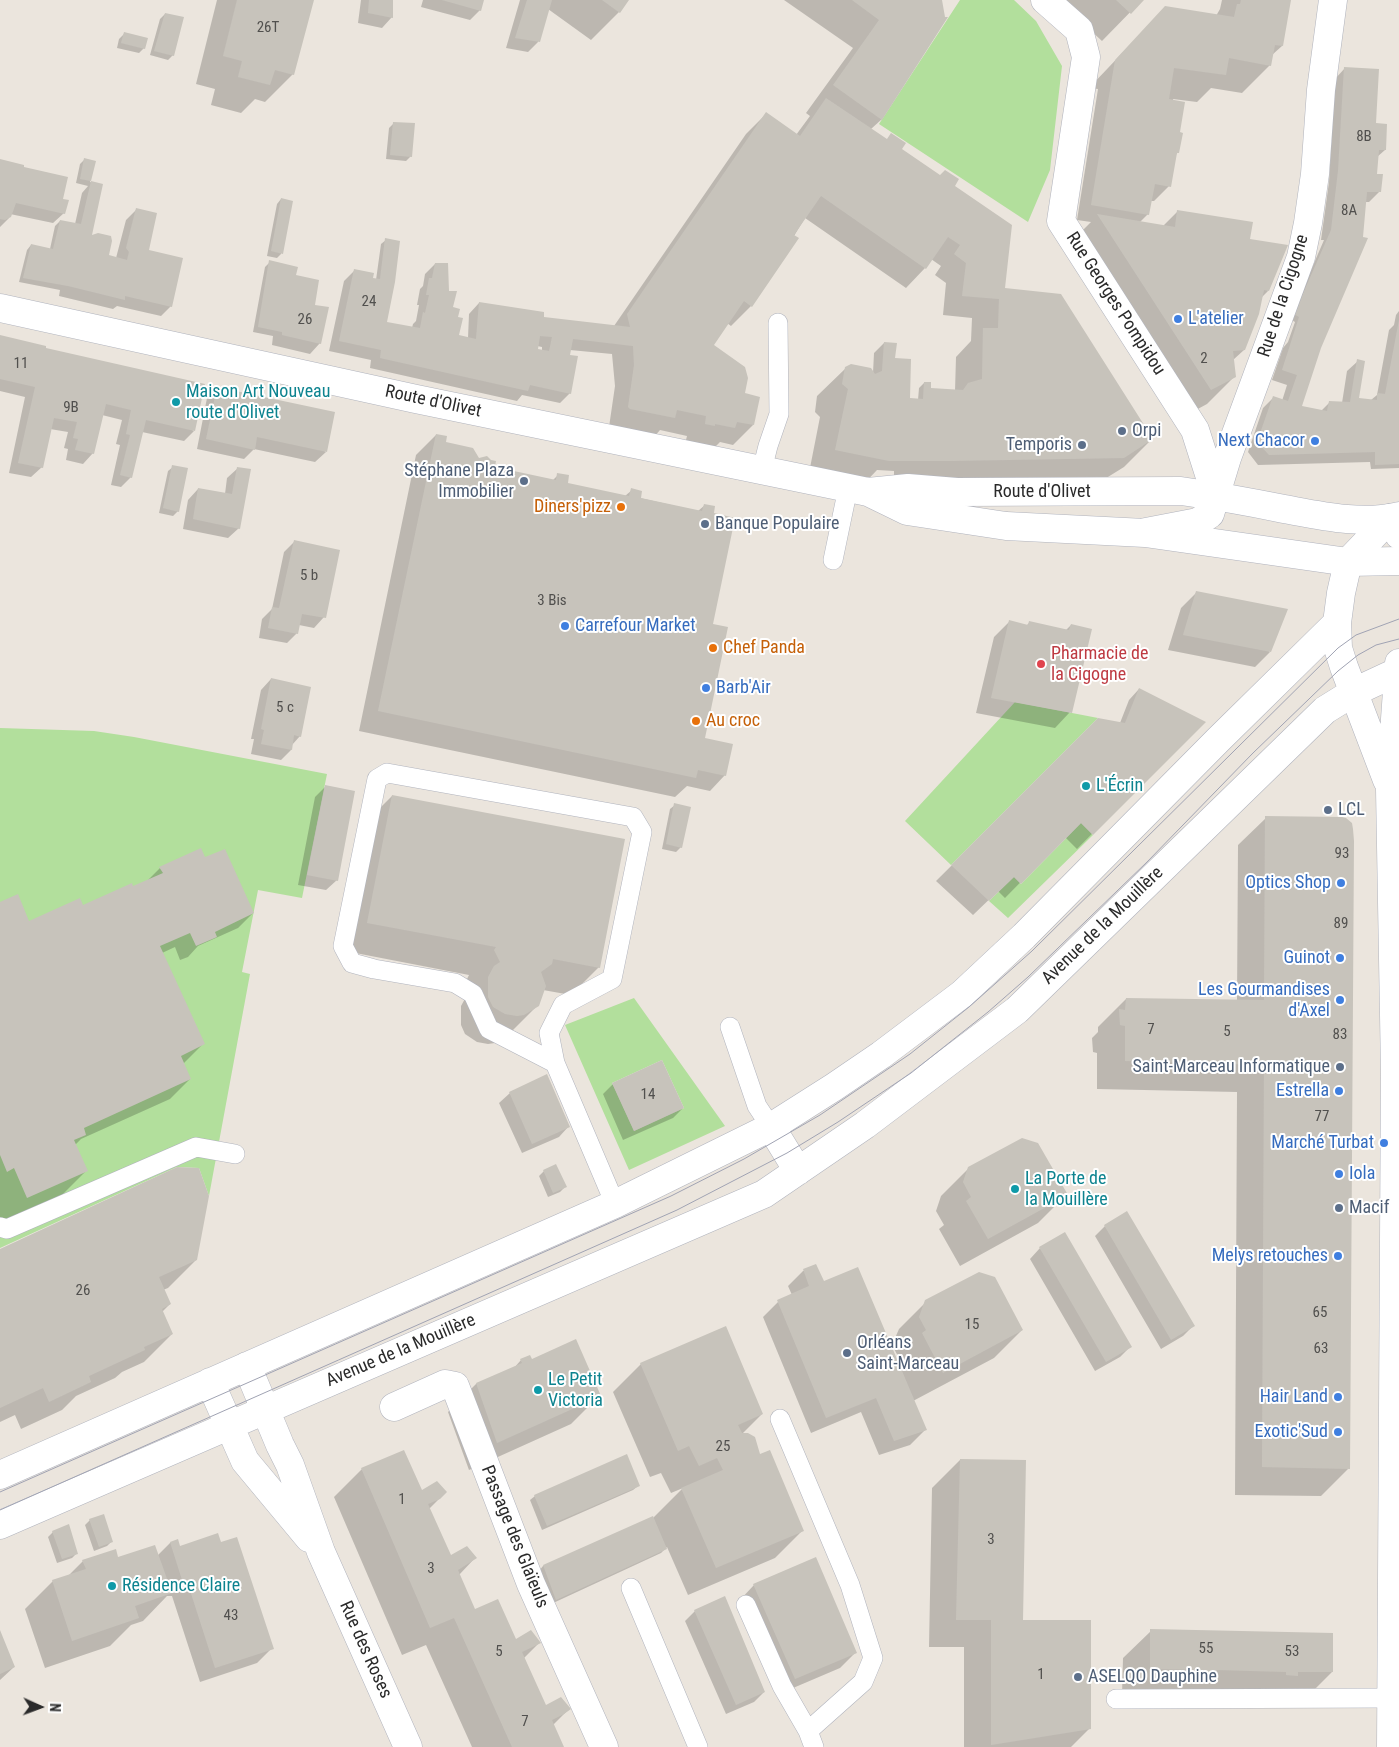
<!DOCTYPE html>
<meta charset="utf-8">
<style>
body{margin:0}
#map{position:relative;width:1399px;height:1747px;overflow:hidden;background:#ebe5dd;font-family:"Roboto Condensed",sans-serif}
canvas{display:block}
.north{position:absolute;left:15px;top:1682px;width:50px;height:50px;-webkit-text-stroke:4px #fff;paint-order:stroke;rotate:92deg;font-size:14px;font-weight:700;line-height:20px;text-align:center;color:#2a2a2a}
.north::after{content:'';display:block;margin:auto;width:18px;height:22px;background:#2a2a2a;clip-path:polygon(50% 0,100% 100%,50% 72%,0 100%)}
</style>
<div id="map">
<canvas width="1399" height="1747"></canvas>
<div class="north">N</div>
</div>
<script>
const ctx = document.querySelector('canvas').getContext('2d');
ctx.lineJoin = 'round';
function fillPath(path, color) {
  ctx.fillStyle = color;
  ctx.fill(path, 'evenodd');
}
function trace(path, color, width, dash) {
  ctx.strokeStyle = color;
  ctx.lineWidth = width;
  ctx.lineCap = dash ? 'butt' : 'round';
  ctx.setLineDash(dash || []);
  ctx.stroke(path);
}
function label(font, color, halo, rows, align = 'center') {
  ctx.font = font + ' "Roboto Condensed",sans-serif';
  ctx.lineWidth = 4;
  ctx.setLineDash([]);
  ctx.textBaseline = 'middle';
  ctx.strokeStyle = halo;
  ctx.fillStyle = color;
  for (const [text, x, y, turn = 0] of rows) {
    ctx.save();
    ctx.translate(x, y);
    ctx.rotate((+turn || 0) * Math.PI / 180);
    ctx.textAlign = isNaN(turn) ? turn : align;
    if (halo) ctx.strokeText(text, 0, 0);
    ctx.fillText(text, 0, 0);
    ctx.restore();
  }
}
fillPath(new Path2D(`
 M960,0H1014L1036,21L1062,66L1050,170L1028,222L879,124Z
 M1015,702L1098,718L951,865L905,821Z
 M0,728L94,731L134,737L327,774L302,898L258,890L242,972L250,974L209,1196L199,1168L177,1167L0,1248Z
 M1081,823L1093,835L1008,918L989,901L1014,877L1021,884Z
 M634,998L725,1126L629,1170L565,1025ZM662,1060L684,1108L634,1131L612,1083Z`), '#b2df9c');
fillPath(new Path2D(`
 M217,0H313L293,74L265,102L255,99L241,113L211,105L215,89L196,84Z
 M361,0H392V17L382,28L358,23Z
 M423,0H483L480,10L470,20L421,7Z
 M520,0H628L619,12L591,40L548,9L538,42L528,52L506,48Z
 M784,0H941L882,119L871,129L953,186L1004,289L1152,439L1124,467L1095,485L894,489V471L877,470L860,488L808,478L820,417L815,412L817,396L846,368L873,373L874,353L884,343L894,359L908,399L918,400L919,388L924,383L930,390L955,391L956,357L971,341L972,318L943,315L946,283L935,275L941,266L931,259L925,268L906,288L805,218L751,306L731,326L727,323L712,345L743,394L753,425L733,445L720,442L714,448L685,444L687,436L660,430L654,437L609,427L615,386L612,354L570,350V393L560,403L522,395L517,401L370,368L371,360L329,351L344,281L354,271L376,280L381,244L386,240L385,323L412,328L413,324L416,321L419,305H417L420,289L423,286L425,274L435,264L448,292L451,308L457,318V336L468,338L469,314L479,303L543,318L614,326L746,134L766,114L796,135L810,116L806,113L853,48ZM537,346L542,347V351L537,350Z
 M1058,0H1142L1102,41Z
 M1222,0H1289L1282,46L1272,55L1270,65L1242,93L1211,88L1197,102L1173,99L1179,133L1178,152L1175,156L1169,186L1154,201H1151L1148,214L1140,222L1163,226L1178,211L1249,240L1268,291L1261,298L1244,350L1233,360L1235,376L1207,404L1183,417L1070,243L1091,222L1077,220L1098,89L1089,88L1165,8L1216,16L1220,9Z
 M165,14L173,55L168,60L150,55L160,19Z
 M124,34L144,48L139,53L117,48L119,39Z
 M1345,68L1375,124L1385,150L1377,157L1376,175L1380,191L1369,202H1364L1301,407L1321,411L1330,402L1342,403L1347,371L1358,361V399L1371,400L1377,395L1389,330L1394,325L1396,315L1399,311V468L1371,469L1370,462L1258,465L1248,452L1263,408L1273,398L1282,401L1287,385L1272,380L1283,348L1288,342L1295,322L1290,319L1324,240H1321L1329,182L1335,79Z
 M394,123L411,156L406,161L386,159L389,128Z
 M85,159L95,162L90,182L101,185L90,237L107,256L116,258L126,220L136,210L147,251L171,306L161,316L117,306L113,309L59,296L60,290L19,282L27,250L31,245L50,249L55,226L60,221L75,224L82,193L88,186L76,183L80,164Z
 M0,160L22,168L62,200L64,213L53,223L10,214L9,218L0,227Z
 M281,199V254L277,258L267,256L277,204Z
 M270,262L295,276L314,306L320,343L310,354L272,345L273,336L253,332L265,267Z
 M0,336L44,349L194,431L184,441L142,432L131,477L121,487L111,485L120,445L116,444L122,420L102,415L93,453L83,464L66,460L68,449L64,448L68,432L50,429L42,467L31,477L9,473L25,397L0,391Z
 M217,388L326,452L315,462L254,449L244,459L197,449L207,398Z
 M436,435L445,443L493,468L552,481L558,475L567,484L625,496L632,490L640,498L698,511L705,505L711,623L703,742L725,775L710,791L687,786L675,797L359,731L416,455Z
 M173,467L178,511L173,516L159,513L168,471Z
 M238,468L239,528L228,538L183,529L188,500L198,489L225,494L227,478Z
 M294,542L324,617L314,628L299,625L297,633L287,643L259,638L262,619L272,609L284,552Z
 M1196,593L1270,652L1255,667L1168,650L1181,608Z
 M1009,622L1026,626L1030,622L1066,630L1071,625L1070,712L1055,728L976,713L994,637Z
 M271,679L300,736L292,745L291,750L281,760L251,754L254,739H251L261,690Z
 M1139,689L1168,757L1077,849L1065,837L1005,898L998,891L973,915L936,881L1099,719L1120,723L1129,700Z
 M325,787L337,880L326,890L298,885L315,797Z
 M392,796L599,967L571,995L543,990L538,1005L510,1033L495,1043L488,1044L477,1042L465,1034L461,1025V1006L467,995L472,989L467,979L469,975L340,950L364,824Z
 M675,805L681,847L676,852L662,849L670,809Z
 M1266,818L1349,1468L1321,1496L1235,1495L1237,1092L1097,1089V1053L1093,1052L1092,1038L1098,1032V1027L1126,999L1237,1001L1238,845Z
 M205,859L253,913L238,928L198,946L188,957L180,960L175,947L162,953L203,1044L183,1064L190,1079L170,1099L81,1139L75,1145L86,1171L58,1199L0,1225V904L29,922L82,906L132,888L146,882L160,868Z
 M613,1084L683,1108L673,1118L623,1140L603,1094Z
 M510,1093L569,1126L559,1137L522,1153L499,1103Z
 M969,1168L1066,1195L1038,1223L960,1266L939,1229L944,1225L936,1211L941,1196Z
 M544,1171L565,1187L560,1192L548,1197L539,1176Z
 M1105,1226L1193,1326L1183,1336L1161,1349L1095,1236Z
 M1040,1248L1130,1347L1120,1357L1095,1371L1030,1259Z
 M0,1250L196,1260L168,1288L163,1290L170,1304L162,1312L172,1334L144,1362L122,1372L115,1378L76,1396L62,1410L21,1429L15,1415L0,1422Z
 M816,1265L823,1282L896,1360L899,1358L892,1345L899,1329L927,1301L1022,1330L994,1358L913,1401L925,1430L910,1445L879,1455L861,1412L811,1433L763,1317L778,1302L792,1295L788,1286L803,1271Z
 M521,1360H532L599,1396L571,1424L469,1470L448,1412L476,1384L514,1368Z
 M641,1364L762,1414L742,1434L759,1455L803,1530L775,1558L688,1595L667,1547L661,1553L551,1604L539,1571L543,1566L653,1518L683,1488L671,1493L661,1473L650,1477L613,1392Z
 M960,1460L1022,1621L1089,1729L1071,1747H964V1647H929L932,1488Z
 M362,1469L421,1492H446L429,1509L451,1557L475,1558L459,1575L474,1610L516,1641L539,1643L524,1658L546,1707L569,1709L553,1725L563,1747H472L426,1645L402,1655L334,1497Z
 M638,1486L633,1490L542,1530L530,1500L535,1496Z
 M90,1520L112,1541L107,1546L94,1551L85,1525Z
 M53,1532L77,1553L72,1558L57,1563L48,1537Z
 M177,1541L179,1548L272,1648L257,1663L200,1682L172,1596H167L143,1621L131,1625L110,1646L45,1668L25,1609L53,1581L68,1576L83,1561L158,1555L170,1543Z
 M754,1585L855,1653L840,1668L779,1694L739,1601Z
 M695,1611L764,1692L754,1702L726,1714L685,1621Z
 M1151,1631L1332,1672L1304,1700L1122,1696L1123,1658Z
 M0,1634L14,1667L0,1680Z`), '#0003');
fillPath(new Path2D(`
 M237,0H314L294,75L275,70L270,85L238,77L242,61L223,56Z
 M369,0H393V18L368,13Z
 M442,0H484L481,11Z
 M527,0H552L540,42L515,38Z
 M602,0H629L620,13Z
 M852,0H942L945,17H948L882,120L833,85L879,20Z
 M1116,0H1144L1131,14Z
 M1241,0H1291L1283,46L1275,45L1271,66L1229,58L1226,75L1174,68L1169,99L1185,102L1180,132L1183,133L1179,153H1177L1171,187L1155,184L1149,215L1091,205L1115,60L1165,6L1234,17L1237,4H1240Z
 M165,13L184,17L174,56L154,51Z
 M124,32L148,38L145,49L121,43Z
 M1344,67L1379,69L1376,123L1387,124L1386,150H1379L1377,174H1383L1381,192H1367L1363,237L1368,238L1321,348L1302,406L1327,411L1329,401L1350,402L1357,359L1365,361L1359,398L1377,400V393L1385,394L1399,320V464L1375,465V452L1269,455L1257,442L1273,396L1288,401L1297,375L1282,370L1299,317L1294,314L1331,230L1338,171Z
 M826,98L887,139L891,133L906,143L902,149L940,175L945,170L959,179L955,186L1012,225L1005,288L1061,294L1153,439L1124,458L949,461H889L835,450L848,389L842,384L845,367L851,364L871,368L875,374L882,371L884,342L897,343L895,358L911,359L910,398L923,399L924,382H931V388L963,390L968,383L982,379L983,328H998L999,299L962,296L966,263L954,254L960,245L948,237L926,269L821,196L794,235L799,238L752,307L744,301L714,345L745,367L748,378L745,393L760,397L754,425L737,422L735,428L715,424V426L705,424L706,416L677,410L675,418L630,409L628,407L634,365L633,346L573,339L570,355L578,356L571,394L530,385L528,391L380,358L381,350L339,341L354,269L374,273L373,278L380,279L385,238L400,241L395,282L387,322L420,328L423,312L425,313L429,295H426L429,278H432L435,263H448L449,291H457L453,307L460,309L458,317L463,318L459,335L476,339L479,302L544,312V317L630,327L627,314L766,112L800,136ZM540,336L552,337L549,351L538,349Z
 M393,122L415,123L412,157L390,155Z
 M84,158L96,161L91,181L80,179Z
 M0,159L24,165V167L68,177L63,199L69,200L65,214L16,203L11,217L5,220L0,219Z
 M91,181L103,184L92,235L98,233L111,236L112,241L109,255L127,260L129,252L126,248L136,208L157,213L149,250L183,258L172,307L125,296V300L68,286L23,278L31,244L53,249L60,220L81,224Z
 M281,198L293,201L283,254L271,251Z
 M1177,210L1253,222L1250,239L1288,245L1269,291L1264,290L1259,314L1245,350L1233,351L1236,377L1211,390L1097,214L1175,227Z
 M269,260L298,267L296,275L319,280L315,305L329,307L321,344L282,335V332L258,327Z
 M0,335L46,346V348L205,384L195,431L146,420L132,478L120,475L130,435L126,434L131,410L106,404L94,454L75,450L78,439L73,438L77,422L54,418L43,468L18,463L35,387L0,379Z
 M217,387L335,412L327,452L257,437L255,450L206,439Z
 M436,434L447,436L446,442L473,448L479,458L487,456L491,460L496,461L495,467L556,480L557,473L569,475L568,483L629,496L631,488L642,491L641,498L702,511L704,504L715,506L714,513L735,518L713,624L728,627L705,738L733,744L726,776L698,770L696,778L378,711Z
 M172,465L188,468L179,512L163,508Z
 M237,467L251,469L240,529L193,519L198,488L232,494Z
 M294,540L340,550L326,618L302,614L298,634L268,628L272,607L279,608Z
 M1196,591L1288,609L1271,652L1183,635Z
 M1009,620L1028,625L1029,621L1069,630L1071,624L1092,629L1072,713L991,698Z
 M271,678L311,687L301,737L294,735L292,750L261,744L264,730L261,729Z
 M1139,688L1206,722L1093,835L1081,823L1021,884L1014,877L989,901L951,865L1098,718L1125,723Z
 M325,785L355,791L338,881L307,875Z
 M392,795L625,839L600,968L553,959L552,964L541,972L546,986L539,1006L524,1015L517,1016L505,1014L493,1007L488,997V977L494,966L500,962L494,950L496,947L367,923Z
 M674,803L691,807L682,848L666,844Z
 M1265,816L1342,817L1346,818L1352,823L1353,829L1354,841L1350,1469L1262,1467L1264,1065L1125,1061V1026L1120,1025L1119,1009L1125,1010L1126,998L1264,1000Z
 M201,848L205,857L225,849L254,913L215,932L217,937L196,946L190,933L160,946L205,1044L181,1056L191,1079L84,1128L86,1135L74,1140L88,1171L27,1198L14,1168L7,1172L0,1155V902L18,894L29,921L80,898L83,905L132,883L133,886L163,873L159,867Z
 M662,1060L684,1108L634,1131L612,1083Z
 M547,1074L570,1127L532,1144L509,1092Z
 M1022,1138L1038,1143L1068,1195L988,1239L966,1201L971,1197L963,1182L968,1167Z
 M556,1164L567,1187L553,1193L543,1170Z
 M177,1167L199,1168L209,1196L197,1260L159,1277L171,1304L162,1309L173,1334L144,1347L145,1350L89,1376L91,1382L49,1402L43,1388L0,1408V1249Z
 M1127,1211L1195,1326L1171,1340L1104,1225Z
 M1065,1232L1132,1347L1106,1362L1039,1247Z
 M816,1264L824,1281L858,1267L927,1430L894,1441L876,1398L826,1418L777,1300L809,1286L803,1269Z
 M979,1272L995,1277L1023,1330L943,1373L922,1333L926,1330L919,1317L925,1300Z
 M726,1326L763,1414L738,1425L742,1433H748L755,1437L760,1454L770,1450L804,1531L716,1568L681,1488L723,1470L717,1458L699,1466L689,1446L678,1451L640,1363Z
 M576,1339L601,1396L497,1443L476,1383L522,1363L520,1359L530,1355L532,1359Z
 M404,1450L422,1490L437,1481L447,1492L440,1499L428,1504L451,1555L467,1546L477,1558L458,1570L475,1609L498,1599L516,1639L531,1630L541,1643L522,1652L546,1705L561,1697L571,1709L564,1714L552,1720L564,1747H512L454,1618L430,1628L361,1468Z
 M627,1454L640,1486L547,1526L534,1495Z
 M960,1459L1026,1460L1023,1620H1091V1729L991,1745V1620H956Z
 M104,1514L113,1542L99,1547L89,1519Z
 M653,1516L667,1549L556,1600L543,1565Z
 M69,1524L78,1554L62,1559L52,1531Z
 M218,1533L221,1542L237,1537L274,1649L215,1668L187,1581L183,1583L170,1542L178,1539L180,1546Z
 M155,1545L172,1593L135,1606L139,1618L72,1641L52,1580L86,1569L82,1560L116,1549L118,1557Z
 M816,1557L857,1653L795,1679L753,1584Z
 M725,1596L765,1692L736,1705L694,1610Z
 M1150,1629L1333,1633V1672H1298V1676L1286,1675V1672L1217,1670L1216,1674H1203L1204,1670L1150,1669Z
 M0,1630L15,1667L0,1674Z`), '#c7c3bb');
const service = new Path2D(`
 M762,470L768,446L779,414L778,323
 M833,560L848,488
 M730,1027L757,1106L771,1127
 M555,1063L489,1029L473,994L455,983L374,969L352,963L343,946L377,779L387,773L633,817L642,832L612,979L563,1005L549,1033L555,1063L615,1204
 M0,1227L7,1229L196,1147L235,1154
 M780,1419L850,1585L873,1658L863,1682L808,1731
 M631,1588L698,1747
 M746,1605L782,1686L808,1731L814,1747
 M1116,1699L1392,1698`);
const minor = new Path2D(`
 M1045,0L1079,30L1086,57L1061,221L1195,430L1216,496
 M1146,532L1198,522L1210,514L1227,458L1301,257L1308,223L1315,174L1321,90L1333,0
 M1387,780L1344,667L1338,648L1337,623L1341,593L1348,562L1390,518L1399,535
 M771,1127L798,1171
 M247,1366L280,1445L290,1465L321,1552L408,1747
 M210,1382L245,1461L309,1538
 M394,1407L445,1384L455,1386L531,1584L604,1747
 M0,1475L615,1204L771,1127L834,1087L881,1055L962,994L1024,936L1218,740L1337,623
 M0,1525L764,1194L865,1125L1017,1010L1325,710L1354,692L1397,672
 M1391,1747L1395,1071L1390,789L1399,663`);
const secondary = new Path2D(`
 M0,308L416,399L868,492L907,511L1006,526L1145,533L1348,562L1399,561
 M868,492L908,488L957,492L1181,491C1216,496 1250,502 1284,509C1322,516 1361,525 1399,516`);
trace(service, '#b0b3bd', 20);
trace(minor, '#b0b3bd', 29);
trace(secondary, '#b0b3bd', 29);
trace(service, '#fff', 19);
trace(minor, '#fff', 28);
trace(secondary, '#fff', 28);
trace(new Path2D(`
 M0,1492L671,1196L744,1159L820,1115L910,1054L969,1007L1032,951L1338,648L1356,635L1399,619
 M0,1510L677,1210L787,1153L838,1122L911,1073L988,1012L1028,977L1147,862L1253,753L1338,671L1358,655L1376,645L1399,639`), '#a0a3b3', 1);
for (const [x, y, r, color] of [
 [1178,319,5,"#3f7fe0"],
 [176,402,5,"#0f9aa8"],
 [1122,431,5,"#5c6f8a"],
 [1315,441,5,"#3f7fe0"],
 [1082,445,5,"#5c6f8a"],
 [524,481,5,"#5c6f8a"],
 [621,507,5,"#e8710a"],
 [705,524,5,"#5c6f8a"],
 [565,626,5,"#3f7fe0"],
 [713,648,5,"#e8710a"],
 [1041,664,5,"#e0444e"],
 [706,688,5,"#3f7fe0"],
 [696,721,5,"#e8710a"],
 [1086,786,5,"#0f9aa8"],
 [1328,810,5,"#5c6f8a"],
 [1341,883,5,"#3f7fe0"],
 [1340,958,5,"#3f7fe0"],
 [1340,1000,5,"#3f7fe0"],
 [1340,1067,5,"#5c6f8a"],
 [1339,1091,5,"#3f7fe0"],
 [1384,1143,5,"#3f7fe0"],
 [1339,1174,5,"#3f7fe0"],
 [1015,1189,5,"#0f9aa8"],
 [1339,1208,5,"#5c6f8a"],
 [1338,1256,5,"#3f7fe0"],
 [847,1353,5,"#5c6f8a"],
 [538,1390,5,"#0f9aa8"],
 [1338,1397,5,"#3f7fe0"],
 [1338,1432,5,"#3f7fe0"],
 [112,1586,5,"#0f9aa8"],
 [1078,1677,5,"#5c6f8a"]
]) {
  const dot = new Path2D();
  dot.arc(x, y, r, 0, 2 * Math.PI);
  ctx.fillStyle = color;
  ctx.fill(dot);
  trace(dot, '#fff', 2);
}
label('15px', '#51504e', null, [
 ["26T",268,28],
 ["8B",1364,137],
 ["8A",1349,211],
 ["24",369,302],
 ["26",305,320],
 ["2",1204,359],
 ["11",21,364],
 ["9B",71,408],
 ["5 b",309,576],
 ["3 Bis",552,601],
 ["5 c",285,708],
 ["93",1342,854],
 ["89",1341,924],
 ["7",1151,1030],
 ["5",1227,1032],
 ["83",1340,1035],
 ["14",648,1095],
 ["77",1322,1117],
 ["26",83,1291],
 ["65",1320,1313],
 ["15",972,1325],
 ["63",1321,1349],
 ["25",723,1447],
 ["1",402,1500],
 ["3",991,1540],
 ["3",431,1569],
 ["43",231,1616],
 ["55",1206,1649],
 ["5",499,1652],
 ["53",1292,1652],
 ["1",1041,1675],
 ["7",525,1722]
]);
label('18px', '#2a2a2a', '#fff', [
 ["Rue de la Cigogne",1284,296,-72],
 ["Rue Georges Pompidou",1115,304,57],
 ["Route d'Olivet",433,402,12],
 ["Route d'Olivet",1042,492],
 ["Avenue de la Mouillère",1103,926,-44],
 ["Avenue de la Mouillère",401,1351,-23],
 ["Passage des Glaïeuls",514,1537,68],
 ["Rue des Roses",365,1650,66]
]);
label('18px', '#366cbe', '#fff', [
 ["L'atelier",1188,319,"left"],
 ["Next Chacor",1305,441],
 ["Carrefour Market",575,626,"left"],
 ["Barb'Air",716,688,"left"],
 ["Optics Shop",1331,883],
 ["Guinot",1330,958],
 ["Les Gourmandises",1330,990],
 ["d'Axel",1330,1011],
 ["Estrella",1329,1091],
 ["Marché Turbat",1374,1143],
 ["Iola",1349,1174,"left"],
 ["Melys retouches",1328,1256],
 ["Hair Land",1328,1397],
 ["Exotic'Sud",1328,1432]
], 'right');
label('18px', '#0d838f', '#fff', [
 ["Maison Art Nouveau",186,392],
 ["route d'Olivet",186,413],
 ["L'Écrin",1096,786],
 ["La Porte de",1025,1179],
 ["la Mouillère",1025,1200],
 ["Le Petit",548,1380],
 ["Victoria",548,1401],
 ["Résidence Claire",122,1586]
], 'left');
label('18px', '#4e5e75', '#fff', [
 ["Orpi",1132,431],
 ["Temporis",1072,445,"right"],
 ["Stéphane Plaza",514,471,"right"],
 ["Immobilier",514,492,"right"],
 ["Banque Populaire",715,524],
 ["LCL",1338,810],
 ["Saint-Marceau Informatique",1330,1067,"right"],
 ["Macif",1349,1208],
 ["Orléans",857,1343],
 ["Saint-Marceau",857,1364],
 ["ASELQO Dauphine",1088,1677]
], 'left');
label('18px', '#c56008', '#fff', [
 ["Diners'pizz",611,507,"right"],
 ["Chef Panda",723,648],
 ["Au croc",706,721]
], 'left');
label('18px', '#be3a42', '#fff', [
 ["Pharmacie de",1051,654],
 ["la Cigogne",1051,675]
], 'left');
</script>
